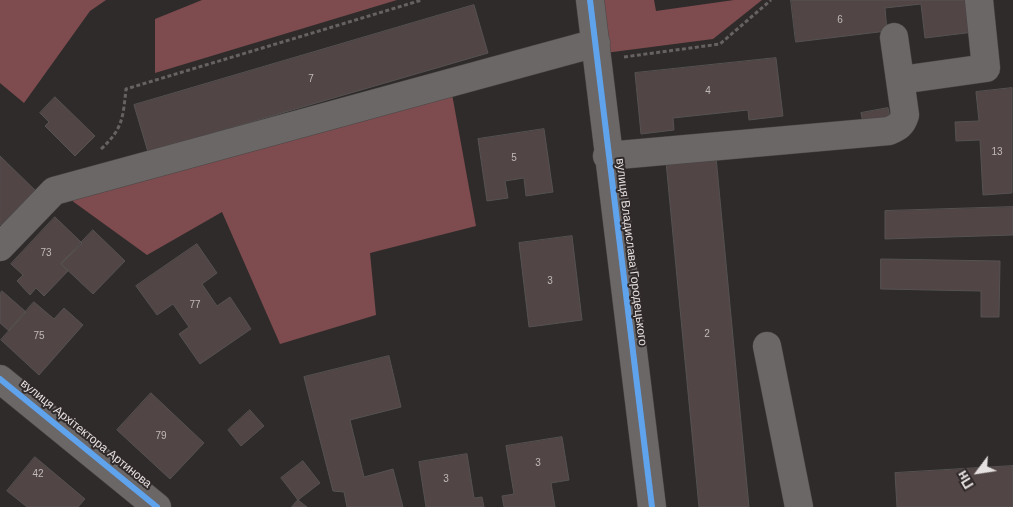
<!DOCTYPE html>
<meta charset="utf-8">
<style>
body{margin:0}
#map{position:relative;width:1013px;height:507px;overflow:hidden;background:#302b2b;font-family:Helvetica,sans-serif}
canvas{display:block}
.north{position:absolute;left:953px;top:447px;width:50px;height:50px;-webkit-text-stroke:4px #312a2a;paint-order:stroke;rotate:239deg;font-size:14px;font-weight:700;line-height:20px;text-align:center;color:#e6e1e1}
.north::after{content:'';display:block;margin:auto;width:18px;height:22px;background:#e6e1e1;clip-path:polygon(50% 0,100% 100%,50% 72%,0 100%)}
</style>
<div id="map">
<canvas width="1013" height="507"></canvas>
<div class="north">Пн</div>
</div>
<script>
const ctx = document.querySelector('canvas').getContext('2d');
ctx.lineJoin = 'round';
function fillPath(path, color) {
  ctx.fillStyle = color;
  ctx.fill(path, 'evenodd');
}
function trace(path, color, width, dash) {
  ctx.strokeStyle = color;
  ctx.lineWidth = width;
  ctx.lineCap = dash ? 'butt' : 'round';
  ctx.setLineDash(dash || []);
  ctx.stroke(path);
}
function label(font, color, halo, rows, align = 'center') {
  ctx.font = font + ' Helvetica,sans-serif';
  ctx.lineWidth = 4;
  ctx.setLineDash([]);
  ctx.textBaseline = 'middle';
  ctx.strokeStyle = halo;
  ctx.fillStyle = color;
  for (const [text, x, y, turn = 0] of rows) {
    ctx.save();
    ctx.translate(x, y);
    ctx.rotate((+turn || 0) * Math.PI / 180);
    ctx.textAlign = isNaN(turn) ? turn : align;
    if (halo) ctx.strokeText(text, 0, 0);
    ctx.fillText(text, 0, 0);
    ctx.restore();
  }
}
fillPath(new Path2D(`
 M0,0H106L90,11L24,103L0,83Z
 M202,0H397L155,73V19Z
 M600,0H654L656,11L734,0H762L713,39L605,53Z
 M450,83L476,226L370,253L376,315L280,344L222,212L147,255L71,200Z`), '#7e4c4f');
const building = new Path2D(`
 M791,0H970L974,32L925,38L921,4L885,8L887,31L796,42Z
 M474,5L488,53L148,152L134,105Z
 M776,58L783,116L749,120L748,110L673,118L674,130L641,134L635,73Z
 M1012,88V193L983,195L980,140L956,141L955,122L979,121L976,92Z
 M55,97L95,136L75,156L45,126L49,122L40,113Z
 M888,108L891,121L864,127L861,113Z
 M544,129L553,192L526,196L524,178L505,181L508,198L487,201L478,139Z
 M0,156L40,195L6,229L0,224Z
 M716,157L749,507H699L666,162Z
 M1013,207V235L885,239V211Z
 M55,217L82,243L61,264L68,271L44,296L36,288L30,295L17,281L23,275L11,264Z
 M93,230L125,261L93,294L61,264Z
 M572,236L582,320L529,327L519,243Z
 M197,244L217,273L202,284L217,306L230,297L251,329L200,364L179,334L189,327L173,304L157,315L136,286Z
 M881,259L1000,261L999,317H981V291L881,289Z
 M2,291L26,312L9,331L0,323V294Z
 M34,302L54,319L64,308L83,325L39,375L1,340Z
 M389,356L401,407L350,420L364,477L393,469L403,507H347L344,492L333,491L304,377Z
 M151,393L204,443L170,479L117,430Z
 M250,410L264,426L241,446L228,430Z
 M562,437L569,480L551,483L555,507H504L502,496L514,494L506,446Z
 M467,454L474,498L482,497L484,507H426L419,462Z
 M35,457L85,499L78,507H27L7,491Z
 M303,461L320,483L298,500L281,478Z
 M1013,466V507H897L895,473Z
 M298,500L307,507H292Z`);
fillPath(building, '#524546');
trace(building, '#555252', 1);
const minor = new Path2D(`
 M590,0L652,507
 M901,80L986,68L979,0
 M607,156L889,131C898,127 902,125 905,115L894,37
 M0,247L54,191L596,43
 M767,346L799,507
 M0,379L157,507`);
trace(minor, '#494646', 29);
trace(new Path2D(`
 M624,57L720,44L771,0
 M101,149C123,129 123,117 126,89L422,0`), '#666262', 3, [4, 2.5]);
trace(minor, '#6b6767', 28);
trace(new Path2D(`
 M590,0L652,507
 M0,379L157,507`), '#60a3ed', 6);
label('10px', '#c1baba', null, [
 ["6",840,20],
 ["7",311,79],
 ["4",708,91],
 ["13",997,152],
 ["5",514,158],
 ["73",46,253],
 ["3",550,281],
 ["77",195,305],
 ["2",707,334],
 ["75",39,336],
 ["79",161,436],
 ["3",538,463],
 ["42",38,474],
 ["3",446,479]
]);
label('12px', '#e6e1e1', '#312a2a', [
 ["вулиця Владислава Городецького",631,252,83],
 ["вулиця Архітектора Артинова",86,434,39]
]);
</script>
